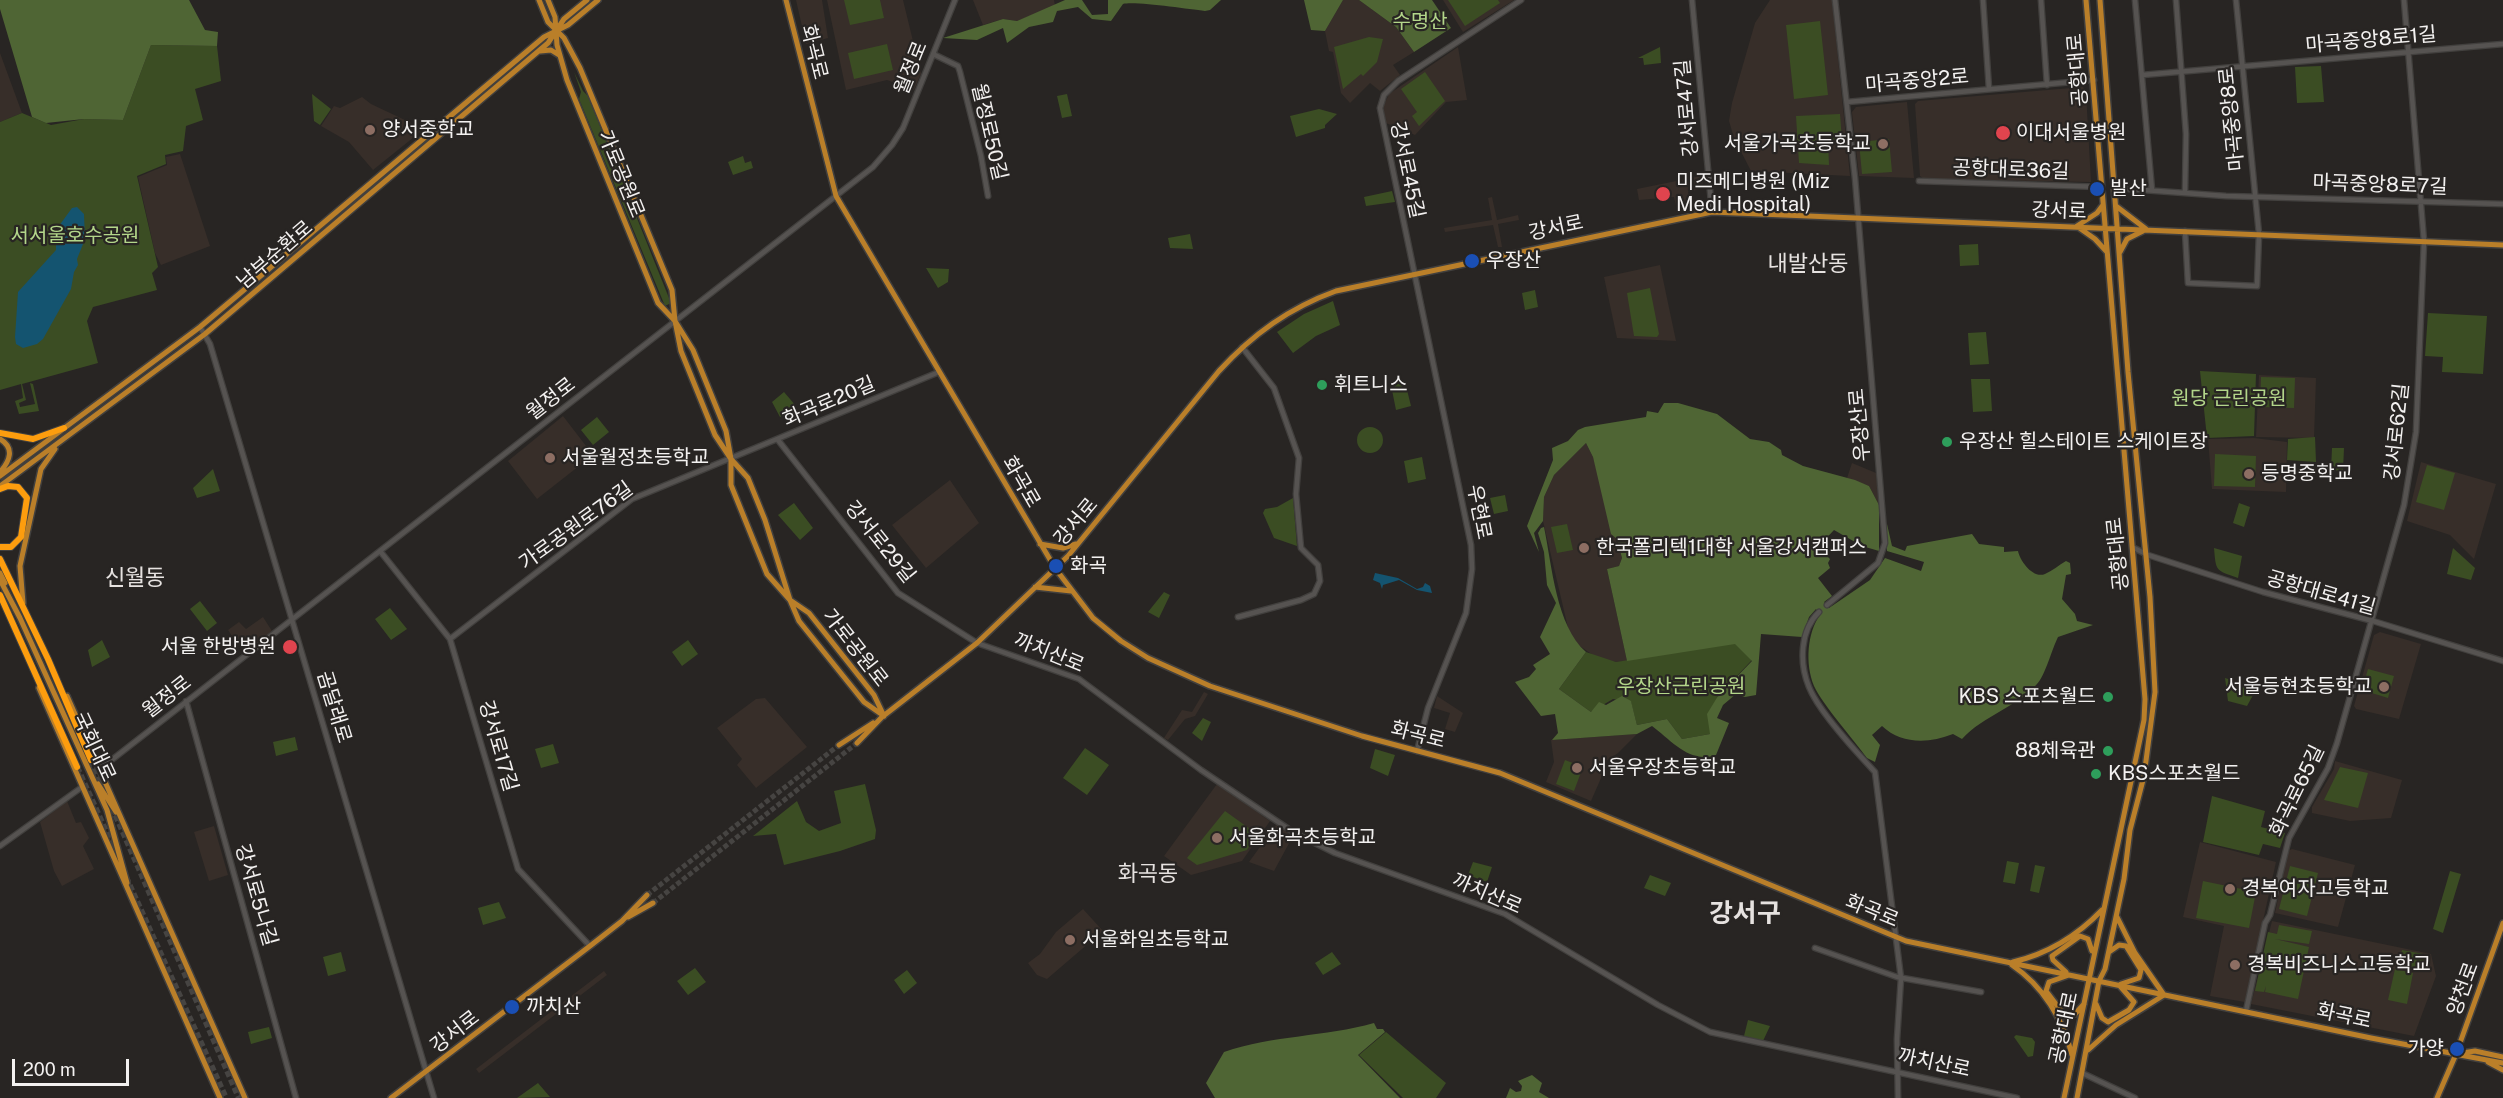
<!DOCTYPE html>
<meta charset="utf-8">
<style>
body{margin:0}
#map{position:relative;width:2503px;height:1098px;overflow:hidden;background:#282523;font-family:"Public Sans",sans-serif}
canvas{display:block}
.scale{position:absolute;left:12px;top:1059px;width:117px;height:27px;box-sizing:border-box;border:3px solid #f3f1f0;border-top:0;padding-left:8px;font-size:18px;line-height:21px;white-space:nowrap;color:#f3f1f0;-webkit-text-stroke:4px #282523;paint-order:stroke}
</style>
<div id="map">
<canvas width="2503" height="1098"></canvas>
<div class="scale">200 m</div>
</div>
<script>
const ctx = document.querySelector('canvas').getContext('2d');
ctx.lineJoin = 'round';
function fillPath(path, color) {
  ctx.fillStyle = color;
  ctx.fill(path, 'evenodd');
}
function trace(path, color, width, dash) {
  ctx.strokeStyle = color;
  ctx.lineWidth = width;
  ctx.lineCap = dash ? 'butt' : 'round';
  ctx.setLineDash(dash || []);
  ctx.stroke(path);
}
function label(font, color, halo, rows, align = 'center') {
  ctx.font = font + ' "Public Sans","Noto Sans KR",sans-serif';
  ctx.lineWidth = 4.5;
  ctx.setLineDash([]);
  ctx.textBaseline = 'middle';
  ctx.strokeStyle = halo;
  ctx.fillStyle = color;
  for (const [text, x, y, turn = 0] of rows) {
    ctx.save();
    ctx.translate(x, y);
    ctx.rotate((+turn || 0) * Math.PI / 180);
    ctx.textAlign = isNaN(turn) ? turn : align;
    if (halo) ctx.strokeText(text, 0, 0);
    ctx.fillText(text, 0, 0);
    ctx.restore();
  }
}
fillPath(new Path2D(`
 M796,0H822L828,38L806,44Z
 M827,0H903L921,74L914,90L887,80L846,90Z
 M973,0H1054L1055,6L1017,21L1003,19L983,25Z
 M1343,0H1359L1396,27L1414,52L1393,65L1400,75L1380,91L1370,83L1350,103L1341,93L1333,52L1329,51L1325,31Z
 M1443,0H1514L1463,32Z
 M1770,0H1832L1850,176L1751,171L1734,138L1729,121L1732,103L1755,23Z
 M1458,47L1467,100L1446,102L1415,135L1386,123L1383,107L1389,94Z
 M0,53L22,113L0,122Z
 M2083,87L2086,92L2091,182L1924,179L1920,176L1915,104L1918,101Z
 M362,97L371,104L424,129L373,170L349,142L321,126L334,106L340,108Z
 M1907,102L1914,178L1859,176L1852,112L1856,107Z
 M180,154L210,246L161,265L155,253L138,177L167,165L166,157Z
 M1701,176L1704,188L1688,192L1691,207L1677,210L1674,197L1639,200L1637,189Z
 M1492,197L1497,220L1518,215L1519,220L1498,224L1502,247H1498L1493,225L1445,232L1444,228L1492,220L1488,198Z
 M1660,265L1676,341L1617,338L1604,277Z
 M2259,375L2316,378L2314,438L2256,437Z
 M563,416L593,455L537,499L508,461Z
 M2254,438L2287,442L2286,492L2212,489L2208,439Z
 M1586,443L1593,457L1622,558L1619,566L1607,569L1627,661L1616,662L1597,658L1577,644L1569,632L1543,521L1544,497L1554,475Z
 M2421,462L2496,484L2474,559L2450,535L2407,521Z
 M1852,463L1876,473L1879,505L1869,486L1847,478Z
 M950,480L979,523L926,568L892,525Z
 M263,617L272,631L245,651L243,643L237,644L228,630L239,622L246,629Z
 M2380,632L2421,644L2399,719L2356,709L2354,706L2374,635Z
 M1204,692L1208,694L1195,716L1185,719L1168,740L1164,738L1182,710L1192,712Z
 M1437,696L1463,713L1455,732L1445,729L1450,713L1434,708Z
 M765,698L807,747L756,788L737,765L742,759L717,728L756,699Z
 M1637,734L1618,753L1599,766L1605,769L1591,801L1546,782L1554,762L1551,740Z
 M2335,761L2402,780L2391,818L2350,821L2312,813V807L2334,769Z
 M1217,784L1270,821L1242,861L1191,875L1164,856Z
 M67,801L76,823L81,822L89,838L83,846L94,869L62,886L54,871L40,822Z
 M1276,825L1293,836L1274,871L1249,862Z
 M214,826L228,875L209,881L194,832Z
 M2200,842L2276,862L2245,1002L2210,996L2224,926L2183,917Z
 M2292,849L2355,865L2338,927L2275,913L2288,851Z
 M1083,909L1103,931L1047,979L1037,975L1028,963L1040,954L1056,932Z
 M2272,921L2431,954L2436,976L2414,1036L2251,1004Z
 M604,971L607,975L479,1073L476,1069Z`), '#372e29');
fillPath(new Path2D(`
 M844,0H880L884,18L850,25Z
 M1448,0H1498L1500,3L1465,26Z
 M1820,21L1828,95L1794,99L1786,25Z
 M1369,37L1383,39L1377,62L1363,76L1361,74L1343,89L1334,47Z
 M887,44L893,70L854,79L848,53Z
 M151,45L217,46L221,81L195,89L203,120L186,126L183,151L165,155L166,164L137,176L158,267L152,273L157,290L93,307L87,321L98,363L22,384L26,400L19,403L20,407L35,404L30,383L33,384L39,411L19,414L15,401L23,398L21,384L0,390V122L22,113L51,125L84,119L123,120Z
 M1660,47L1661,63L1644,65L1643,58H1638Z
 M2321,66L2324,102L2297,103L2295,67Z
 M574,72L583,91L588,96L671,303L665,306L579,99L581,92Z
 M1425,72L1445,101L1419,126L1412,116L1417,112L1401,89Z
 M312,94L331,109L320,125L314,121Z
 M1067,94L1072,116L1062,118L1057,96Z
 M1319,109L1337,114L1325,125V128L1296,137L1290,116Z
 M1840,114L1842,141L1828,142L1829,165L1799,163L1796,116Z
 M1889,139L1892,172L1862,174L1859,142Z
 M743,156L745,163L751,161L753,168L733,175L728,162Z
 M1392,191L1395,202L1366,206L1364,197Z
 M1190,234L1193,249L1170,248L1168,238Z
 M1978,244L1979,265L1960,266L1959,245Z
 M926,268L949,269L948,282L938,288Z
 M1650,288L1659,334L1657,337L1634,336L1627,293Z
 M1535,290L1538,307L1525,310L1522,293Z
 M1333,301L1340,325L1316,336L1293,353L1277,332L1304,314Z
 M2428,313L2487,316L2483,374L2442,372L2443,357L2425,356Z
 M1986,332L1989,364L1970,365L1968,333Z
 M2200,371L2256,374L2254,436L2207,438Z
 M2261,377L2295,378L2294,408L2260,407Z
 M1971,379H1990L1992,411L1973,412Z
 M1405,382L1411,406L1396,410L1391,385Z
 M784,392L796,406L780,417L772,402Z
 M597,417L609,432L593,445L581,430Z
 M1357 440a13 13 0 1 1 26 0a13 13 0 1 1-26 0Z
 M2315,437L2316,462L2287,460L2288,439Z
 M2332,448H2344L2343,471L2331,470Z
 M2215,454L2256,456L2255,487L2214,486Z
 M1422,457L1426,479L1408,483L1404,461Z
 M2427,465L2455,473L2444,510L2416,502Z
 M213,469L220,491L197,498L193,488Z
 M1505,495L1508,511L1494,514L1490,498Z
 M1293,498L1297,546L1274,538L1263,513L1265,509L1277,507Z
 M794,503L813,528L800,540L778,515Z
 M2239,503L2250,507L2244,527L2233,523Z
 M1567,524L1573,550L1557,553L1551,527Z
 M2214,548L2242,556L2238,578C2215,570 2216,571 2214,548Z
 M2453,548L2475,568L2471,580L2447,574Z
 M1164,592L1170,595L1159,618L1148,612Z
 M200,601L217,623L207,631L190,609Z
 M390,608L407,629L391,640L375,619Z
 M102,640L110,657L92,667L88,650Z
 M688,640L698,654L682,666L672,652Z
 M1735,643L1752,660L1718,696L1710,734L1682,739L1667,719L1637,725L1631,702L1613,699L1591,712L1559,689L1586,652L1616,662Z
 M2368,669L2394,676L2388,698L2362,690Z
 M2225,678L2257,688L2247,706L2228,701Z
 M1203,718L1211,722L1202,741L1192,733Z
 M295,737L298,750L276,756L273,742Z
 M553,744L559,763L541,768L535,749Z
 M1085,748L1109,765L1087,795L1063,778Z
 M1375,749L1395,755L1388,776L1370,768Z
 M1565,760L1583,767L1574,791L1556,784Z
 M2340,767L2368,773L2358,808L2324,800Z
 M865,784L876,830L875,839L840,851L784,865L776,834L753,836L797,801L806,822L819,831L841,823L834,791Z
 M2212,796L2265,811L2261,827L2285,833L2280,848L2263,844L2259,855L2203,842Z
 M1225,811L1257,834L1247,850L1197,865L1187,858Z
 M2007,861L2019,863L2015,884L2003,882Z
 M1473,862L1492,867L1487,882L1468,875Z
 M2035,865L2045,867L2039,893L2030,891Z
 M2290,866L2318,873L2307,916L2279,909Z
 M2450,871L2461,874L2443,933L2433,929Z
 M1650,875L1671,883L1665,896L1644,888Z
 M2203,881L2256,892L2249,928L2196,918Z
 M499,902L506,918L483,925L478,908Z
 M2279,925L2312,931L2309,944L2275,939L2309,947L2298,999L2265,992L2266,986L2264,992L2255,991L2268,932L2277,934Z
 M2402,950L2429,955L2426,971L2399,964Z
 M341,952L346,971L328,976L323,957Z
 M1332,952L1341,964L1323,975L1315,963Z
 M695,968L706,982L688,995L677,981Z
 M2395,969L2413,973L2407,1004L2388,1000Z
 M907,970L917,983L904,994L894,980Z
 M1748,1020L1770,1026L1763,1041L1744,1036Z
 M269,1027L272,1038L251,1044L248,1032Z
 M1386,1032L1446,1083L1436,1098H1403L1359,1055Z
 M2016,1035L2032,1038L2035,1042L2033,1056L2028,1057L2014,1037Z
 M538,1083L550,1097L517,1098Z`), '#3b4d23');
fillPath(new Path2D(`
 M0,0H189L205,30L218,32L217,46L151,45L123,120L84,119L46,123L32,117L0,9Z
 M1065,0H1082L1092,15L1108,14V0H1221L1210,10L1205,11C1187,9 1135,1 1123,4L1111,21L1092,19L1078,7L1057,11L1053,22L1029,27L1007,43L1003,28L977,40L943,38L1003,19L1017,21Z
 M1304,0H1343L1325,31L1311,30Z
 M1359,0H1432L1451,28L1414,52L1396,27Z
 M1664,403H1678L1717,414L1750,439L1769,442L1781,450L1782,455L1803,466L1855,480L1869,486L1879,505V551L1862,546L1834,530L1818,547L1830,559L1828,563L1830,568L1818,578L1832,596L1824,602L1829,608L1870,580L1885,558L1921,571L1924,562L1887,551V524L1892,546L1905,551L1907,546L1972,534L1979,544L2004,547V552L2018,551C2020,561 2033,579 2045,574C2052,571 2059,565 2066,561L2070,563L2071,574L2066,575L2062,599L2075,614L2077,621L2093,625L2058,637C2052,649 2045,676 2037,684C2016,708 1984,715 1962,739L1953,734C1928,744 1901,744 1882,726L1872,735L1880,745L1875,762L1867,758C1854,740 1822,704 1814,686C1805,664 1807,633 1820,615L1816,609L1809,617L1802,637L1761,634L1756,695L1745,697L1736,694L1723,705L1717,718L1729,723L1716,755C1690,764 1672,741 1652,726L1637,734L1552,740L1558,733L1555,714L1541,716L1515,682L1529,677L1536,669L1533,665L1550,654L1540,637L1556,603L1547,585L1544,552L1538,533L1541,528L1544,527C1552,565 1556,626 1586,652L1559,689L1591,712L1599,702L1606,705L1622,696L1631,701L1637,725L1667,719L1682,739L1710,734L1707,714L1718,696L1752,661L1735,644L1627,661L1607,569L1619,566L1622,558L1617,539L1611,534L1593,457L1586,443L1554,475L1544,497L1543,521L1534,533L1539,552L1527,526L1553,460L1552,448L1568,441L1578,430L1585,427L1646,417L1647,411L1658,413Z
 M1374,1023L1377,1029H1383L1385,1032L1358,1055L1400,1098H1215L1206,1083L1224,1052C1273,1035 1325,1037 1374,1023Z
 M1532,1075L1542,1083L1539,1092L1549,1098H1506L1510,1088L1516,1092L1521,1091L1522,1086L1518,1081Z`), '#4f6534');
fillPath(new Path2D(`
 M77,207L84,214L85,239L77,259L78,265L74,272L71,289L43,339L37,344L23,348L16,344L15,337L18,292L56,250V230L72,208Z
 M1375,573L1398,578L1417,589L1423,587L1425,583L1430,586L1432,593L1417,590L1399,580L1383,585L1382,589L1380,583L1373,580Z`), '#145470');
trace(new Path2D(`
 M647,895L839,745
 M653,903L857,743`), '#464442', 5, [5, 2.5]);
trace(new Path2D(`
 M91,760L105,793
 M77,767L120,862
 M112,807L239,1098
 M126,877L226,1098`), '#464442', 6, [6, 3]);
const minor = new Path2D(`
 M1692,0L1712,212
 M1983,0L1989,89
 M2041,0L2047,85
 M2135,0L2152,190
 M2176,0L2186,134L2185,191
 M933,54L958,66L960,72L981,156L988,196
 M2142,75L2503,44
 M1847,102L2094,80
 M1919,181L2102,187
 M2116,188L2226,196L2503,204
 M2185,231L2188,283L2257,286L2259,234L2236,0
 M200,327L210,344L434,1098
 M778,440L898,593L977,643L1079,679L1201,770L1293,832L1335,853L1505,914L1658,1005L1710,1032L2017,1098
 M2134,548L2148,555L2263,592L2373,621L2503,661
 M380,551L450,639L518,869L590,946
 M1827,605L1878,563L1885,543L1855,178L1835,0
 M1819,612C1800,630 1799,663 1809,687C1818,710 1857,753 1875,772L1901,978L1897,1039L1898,1098
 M1238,617L1301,600L1314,594L1320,581L1318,565L1301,548L1296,494L1299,458L1274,388L1242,347
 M450,639L632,499L939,372
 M186,701L296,1098
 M1417,751L1428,708L1466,613L1472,569L1471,545L1380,108L1384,95L1398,81L1521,0
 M100,769L873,167L892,145L903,128L955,0
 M0,846L82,787
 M1815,948L1897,977L1981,992
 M2246,1011L2265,923L2270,915L2289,838L2328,768L2337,743L2404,505L2416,432L2424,241L2404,0
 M2082,1073L2135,1098`);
const major = new Path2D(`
 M539,0L548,22L564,38L580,68L672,290L675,321L693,350L726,431L731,459L748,478L765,520L790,600L809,613L874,695L883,714
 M548,0L555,17L557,45L567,80L658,303L675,321L681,351L715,435L731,459V485L767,574L790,600L799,621L864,702L884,716
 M786,0L836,196L1055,568L1093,618L1121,641L1148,658L1210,686L1362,736L1500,773L1906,941L2371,1038L2456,1054L2475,1051L2503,1057
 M540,51L551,50L559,55
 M2116,206L2146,229
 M2077,226L2097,213L2103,205
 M2078,227L2095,239L2107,252
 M2120,252L2127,239L2143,231
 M0,439C15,448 10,461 0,472
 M0,476L200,327L544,37L568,25L598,0
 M0,486L205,334L548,43L564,19L587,0
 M1040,544L1063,548L1076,544
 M0,573L5,583
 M0,580L20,618L107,810L127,883
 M1035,587L1071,591
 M23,603L20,566L41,469L55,449
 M39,688L220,1098
 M67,696L245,1098
 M857,743L882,717L977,643L1068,556L1219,371C1253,334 1289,308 1336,291L1712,212L2503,245
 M839,745L873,723
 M98,784L116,812
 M628,917L653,903
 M2117,917L2135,953L2164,995
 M2109,952L2119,945L2126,946L2141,970L2139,978L2121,984
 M2013,962C2047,954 2078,935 2102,910
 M2012,965C2043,986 2063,1019 2072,1055
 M2066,972L2053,960L2052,956L2080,936L2088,939L2092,951
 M2069,975L2049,982L2046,991L2065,1016L2075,1014L2084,1004
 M2096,1004L2102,1018L2108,1022L2129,1010L2134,1002L2120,986
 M2088,1050L2116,1025L2164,995
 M2460,1055L2503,1063
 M2488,1062L2503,1070
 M391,1098L590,946L622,921L647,895
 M2064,1098L2144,720L2145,699L2086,0
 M2077,1098L2099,981L2105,969L2124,879L2130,830L2144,776L2155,692L2150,597L2128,372L2100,0
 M2437,1098L2456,1054L2503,923`);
const highway = new Path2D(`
 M0,433L33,439L64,428
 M0,489L8,486L18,487L27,498L21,537L11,547H0
 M0,559L48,659L91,760
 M0,595L77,767`);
trace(minor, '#42403e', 7);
trace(major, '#42403e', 8);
trace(highway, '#42403e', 8);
trace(minor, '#565351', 4.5);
trace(major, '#ba7f29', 5);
trace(highway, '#fd9d0e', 6);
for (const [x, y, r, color] of [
 [370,130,6,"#8d6e63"],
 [2003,133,8,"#e0444e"],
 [1883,144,6,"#8d6e63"],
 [2097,189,8,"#1a4fb4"],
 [1663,194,8,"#e0444e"],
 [1472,261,8,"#1a4fb4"],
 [1322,385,6,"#2e9e5b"],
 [1947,442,6,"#2e9e5b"],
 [550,458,6,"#8d6e63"],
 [2249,474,6,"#8d6e63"],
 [1584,548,6,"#8d6e63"],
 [1056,566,8,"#1a4fb4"],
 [290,647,8,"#e0444e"],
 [2384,687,6,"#8d6e63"],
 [2108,697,6,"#2e9e5b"],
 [2108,751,6,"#2e9e5b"],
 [1577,768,6,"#8d6e63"],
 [2096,774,6,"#2e9e5b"],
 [1217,838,6,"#8d6e63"],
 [2230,889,6,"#8d6e63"],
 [1070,940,6,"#8d6e63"],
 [2235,965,6,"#8d6e63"],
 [512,1007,8,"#1a4fb4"],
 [2457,1049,8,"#1a4fb4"]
]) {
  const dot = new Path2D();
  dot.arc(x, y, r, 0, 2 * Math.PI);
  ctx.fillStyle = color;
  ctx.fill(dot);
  trace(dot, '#282523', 2);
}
label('20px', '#b3d68a', '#282523', [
 ["수명산",1420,22],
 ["서서울호수공원",75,236],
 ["원당 근린공원",2229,399],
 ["우장산근린공원",1681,687]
]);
label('20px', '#f3f1f0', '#282523', [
 ["마곡중앙8로1길",2371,40,-5],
 ["화곡로",814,52,76],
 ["월정로",911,68,-68],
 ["공항대로",2078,70,-95],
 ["마곡중앙2로",1917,81,-5],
 ["강서로47길",1687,108,-95],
 ["마곡중앙8로",2232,119,-96],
 ["월정로50길",989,132,77],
 ["강서로45길",1407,170,78],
 ["공항대로36길",2011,170,2],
 ["가로공원로",621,174,68],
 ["마곡중앙8로7길",2380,185,2],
 ["강서로",2059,211,2],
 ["강서로",1556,228,-12],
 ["남부순환로",275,255,-41],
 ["월정로",551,399,-38],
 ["화곡로20길",829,402,-23],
 ["우장산로",1860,425,-95],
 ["강서로62길",2397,432,-84],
 ["화곡로",1021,482,60],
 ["우현로",1479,512,79],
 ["강서로",1076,522,-50],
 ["가로공원로76길",576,526,-36],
 ["강서로29길",880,542,51],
 ["공항대로",2118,554,-96],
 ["공항대로41길",2321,593,16],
 ["가로공원로",855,648,52],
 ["까치산로",1049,653,22],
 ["월정로",167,697,-38],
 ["곰달래로",334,707,73],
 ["화곡로",1418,735,14],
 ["강서로17길",498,746,74],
 ["국회대로",94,747,65],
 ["화곡로65길",2297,791,-64],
 ["까치산로",1487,894,23],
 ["강서로5나길",256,895,74],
 ["화곡로",1872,911,22],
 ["양천로",2463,989,-70],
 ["화곡로",2344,1016,12],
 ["공항대로",2064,1028,-78],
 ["강서로",455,1032,-38],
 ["까치산로",1934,1063,12]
]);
label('20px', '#f3f1f0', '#282523', [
 ["양서중학교",382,130],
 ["이대서울병원",2016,133],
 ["서울가곡초등학교",1871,144,"right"],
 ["미즈메디병원 (Miz",1676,182],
 ["Medi Hospital)",1676,205],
 ["발산",2110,189],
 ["우장산",1486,261],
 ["휘트니스",1334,385],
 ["우장산 힐스테이트 스케이트장",1959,442],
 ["서울월정초등학교",562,458],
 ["등명중학교",2261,474],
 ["한국폴리텍1대학 서울강서캠퍼스",1596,548],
 ["화곡",1070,566],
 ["서울 한방병원",276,647,"right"],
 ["서울등현초등학교",2372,687,"right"],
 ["KBS 스포츠월드",2096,697,"right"],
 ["88체육관",2096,751,"right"],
 ["서울우장초등학교",1589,768],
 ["KBS스포츠월드",2108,774],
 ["서울화곡초등학교",1229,838],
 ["경복여자고등학교",2242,889],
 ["서울화일초등학교",1082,940],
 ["경복비즈니스고등학교",2247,965],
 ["까치산",526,1007],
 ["가양",2444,1049,"right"]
], 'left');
label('22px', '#e6e2e0', '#282523', [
 ["내발산동",1808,264],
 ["신월동",135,578],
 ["화곡동",1148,874]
]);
label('bold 26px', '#e6e2e0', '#282523', [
 ["강서구",1745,914]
]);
</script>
